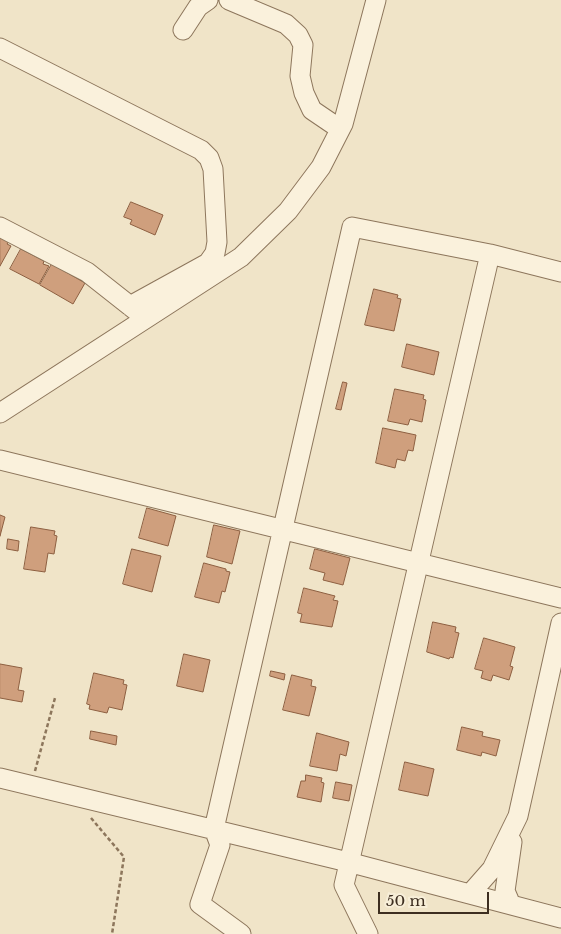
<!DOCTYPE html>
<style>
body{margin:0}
#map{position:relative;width:561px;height:934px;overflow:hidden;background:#f0e4c8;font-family:"Libre Baskerville",serif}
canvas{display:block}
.scale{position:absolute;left:378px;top:892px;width:111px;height:22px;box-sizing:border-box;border:2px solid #3d2e20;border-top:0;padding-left:6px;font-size:15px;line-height:18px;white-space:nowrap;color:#3d2e20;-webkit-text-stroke:4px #f7eed8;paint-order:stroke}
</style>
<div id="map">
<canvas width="561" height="934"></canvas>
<div class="scale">50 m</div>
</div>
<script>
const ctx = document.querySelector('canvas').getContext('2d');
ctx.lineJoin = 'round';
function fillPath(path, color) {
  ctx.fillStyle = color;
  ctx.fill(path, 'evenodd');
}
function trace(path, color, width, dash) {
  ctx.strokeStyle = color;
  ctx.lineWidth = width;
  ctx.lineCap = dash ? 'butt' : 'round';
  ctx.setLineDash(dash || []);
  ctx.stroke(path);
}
const building = new Path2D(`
 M131,202L163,215L155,235L130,224L132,220L124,217Z
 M0,236L9,241L7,244L11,246L0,266Z
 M21,249L44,261L43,264L49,266L39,284L10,269Z
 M52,264L85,283L73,304L40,285Z
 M374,289L398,295L397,298L401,299L394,331L365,325Z
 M407,344L439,352L434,375L402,367Z
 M343,382L347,383L341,410L336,409Z
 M395,389L424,395L423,399L426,400L422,422L410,419L408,425L388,421Z
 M383,428L416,435L413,451L408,450L405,461L397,459L395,468L376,463Z
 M147,508L176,516L168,546L139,538Z
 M0,515L5,517L0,536Z
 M214,525L240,531L232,564L207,557Z
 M31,527L55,531L54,535L57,536L54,554L48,553L45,572L24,569Z
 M8,539L19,541L18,551L7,549Z
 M132,549L161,556L152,592L123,584Z
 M315,549L350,558L343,585L323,580L325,573L310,569Z
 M204,563L226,569V571L230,572L225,592L222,591L219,603L195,597Z
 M304,588L335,596L333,600L338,601L332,627L300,622L302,614L298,613Z
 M433,622L456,627L455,632L459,633L453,658L450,657L449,659L427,652Z
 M484,638L515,647L510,666L513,667L509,680L493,675L491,681L481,678L483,671L475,669Z
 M184,654L210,660L203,692L177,686Z
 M0,664L22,668L18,690L24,691L22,702L0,698Z
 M271,671L285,674L284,680L270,676Z
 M94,673L124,680L123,684L127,685L122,710L109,707L107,713L89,709L90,705L87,704Z
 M292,675L312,680L311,686L316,687L309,716L283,710Z
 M462,727L483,732L482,736L500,740L496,756L482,752L481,756L457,750Z
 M91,731L117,736L116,745L90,739Z
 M317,733L349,742L346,756L340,754L337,771L310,766Z
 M405,762L434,769L428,796L399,790Z
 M306,775L322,778L321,782L324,783L321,802L297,797L301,781H305Z
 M336,782L352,785L349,801L333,798Z`);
fillPath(building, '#cf9f7d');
trace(building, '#8d5f41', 1);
const minor = new Path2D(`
 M229,0L286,24L298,35L303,45L300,76L304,93L312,110L340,129
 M183,30L198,7L208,0
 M0,48L201,150L209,158L213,169L217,242L215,253L208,263L130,306
 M0,227L87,272L139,313
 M0,413L241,257L288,211L321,167L343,124L376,0
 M0,460L561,598
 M0,778L348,862L561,918
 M470,894L492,869L518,816L561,623
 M511,905L505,891L512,842
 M241,934L200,904L220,845L214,829L352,227L490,254L561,272
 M368,934L344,885L490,254`);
trace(minor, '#8d765c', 21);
trace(new Path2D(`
 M35,771L55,698
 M91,818L124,857L112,934`), '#8d765c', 2.5, [4, 2.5]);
trace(minor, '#faf1dc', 19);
</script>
